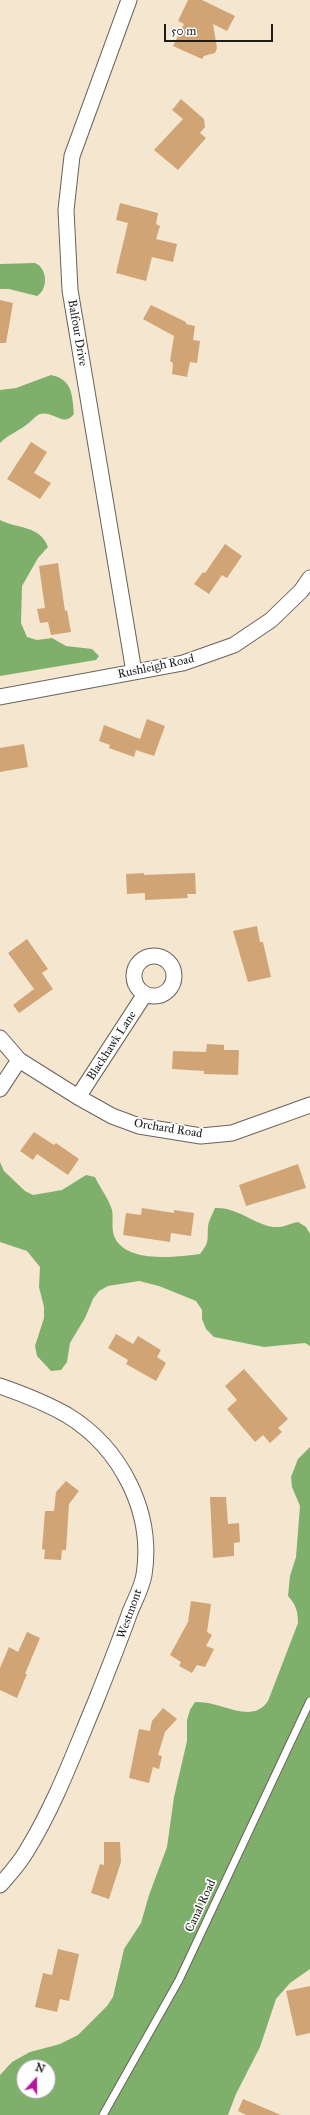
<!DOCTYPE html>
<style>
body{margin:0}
#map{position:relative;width:310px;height:2115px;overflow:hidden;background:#f5e6d0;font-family:"IM FELL Great Primer",serif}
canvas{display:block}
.north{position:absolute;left:16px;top:2059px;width:40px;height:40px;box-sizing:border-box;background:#fff;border:1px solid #a4a4a4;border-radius:50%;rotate:21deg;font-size:11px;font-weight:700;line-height:16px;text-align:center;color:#1c1c1c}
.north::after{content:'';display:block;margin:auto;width:14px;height:18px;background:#b5179e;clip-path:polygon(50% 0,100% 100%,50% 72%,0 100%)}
.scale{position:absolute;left:164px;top:24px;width:109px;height:18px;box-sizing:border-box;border:2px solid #1c1c1c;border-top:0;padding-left:5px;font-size:12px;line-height:14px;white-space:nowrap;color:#1c1c1c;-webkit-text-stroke:3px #fff;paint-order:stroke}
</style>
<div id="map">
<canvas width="310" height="2115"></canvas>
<div class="north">N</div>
<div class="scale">50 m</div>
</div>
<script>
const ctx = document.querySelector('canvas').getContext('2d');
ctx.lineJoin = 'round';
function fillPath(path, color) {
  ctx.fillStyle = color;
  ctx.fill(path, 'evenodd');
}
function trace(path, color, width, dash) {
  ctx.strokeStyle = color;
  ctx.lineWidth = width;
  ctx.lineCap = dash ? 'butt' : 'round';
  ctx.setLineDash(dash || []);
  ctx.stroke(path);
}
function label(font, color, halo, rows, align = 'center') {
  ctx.font = font + ' "IM FELL Great Primer",serif';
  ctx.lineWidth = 3.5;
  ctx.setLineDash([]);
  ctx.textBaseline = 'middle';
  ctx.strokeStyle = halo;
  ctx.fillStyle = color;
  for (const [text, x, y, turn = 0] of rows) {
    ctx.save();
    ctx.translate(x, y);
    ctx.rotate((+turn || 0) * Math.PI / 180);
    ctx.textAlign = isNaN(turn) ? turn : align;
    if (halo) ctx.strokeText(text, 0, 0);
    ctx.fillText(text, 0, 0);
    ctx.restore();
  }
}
fillPath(new Path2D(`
 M35,263C48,268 48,290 37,296L9,289H0V264Z
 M51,375C73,380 72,395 74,414C63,428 54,410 40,414C37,415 33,419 30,422C21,430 9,434 0,443V390L16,388Z
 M0,520C17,529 40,525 48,547L38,558L22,586L21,623L27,637L37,640L52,638L66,646L92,649L99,656L96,660L0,676Z
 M0,1162L4,1171L25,1191L33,1195L62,1190L86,1175L95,1177C100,1188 109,1199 112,1210C114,1220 110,1230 116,1240C130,1263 177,1257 200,1254C210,1241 207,1241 208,1226C209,1220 213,1213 215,1208C238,1206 259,1229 280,1227C286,1226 292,1223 298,1222L306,1227L310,1234V1346L305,1343L264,1347L214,1337L206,1329L202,1319V1310L196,1301L159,1286L139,1281L108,1286L99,1291L93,1299L85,1318L70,1343L67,1362L61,1370L51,1371L37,1356L35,1346L44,1318V1307L39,1287L40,1267L27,1251L0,1242Z
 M310,1447V1969L290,1983L276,1999L260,2047L236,2094L228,2115H0V2075L12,2062L30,2052L60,2044L78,2035L107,2006L113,1997L124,1949L141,1923L149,1895L167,1847L174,1797L187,1741V1720L190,1710L195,1702C221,1700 251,1726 268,1701L298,1623C298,1611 296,1605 288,1596L290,1576L296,1557L300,1506L292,1487L291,1477L298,1459ZM24,2067H48V2091H24Z`), '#7eb06c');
fillPath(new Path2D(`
 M188,0H202L235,16L227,31L213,24L217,48L215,53L204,56L202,59L173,46L184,24L178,21Z
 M181,99L204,119L205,127L200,133L206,138L178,170L154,150L183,119L172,110Z
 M120,203L158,213L156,224L160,226L156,239L177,244L173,262L152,257L146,281L116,273L128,223L116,220Z
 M0,300L13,303L6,343H0Z
 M151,305L186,322V324L195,326L193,340L200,341L197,363L190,362L187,377L172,374L173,363L170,361L174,336L143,319Z
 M31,442L47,452L34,473L51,483L40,499L7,479Z
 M225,544L242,556L227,578L222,575L209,594L194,584L203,572L205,573Z
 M58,563L65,611L67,610L71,632L51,635L48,622L40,623L37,609L45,608L39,566Z
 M147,719L165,726L154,756L136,750L134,757L109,748L110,745L99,741L104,725L140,739Z
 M24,744L28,767L0,772V748Z
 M144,873V875L195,873L196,894H187L188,898L145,900V893L127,894L126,874Z
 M257,926L260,942H263L271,977L248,982L233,931Z
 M27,939L48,969L42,973L53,989L19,1013L13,1005L34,989L8,953Z
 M207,1044L224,1045V1050H239L238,1075L204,1074V1071L172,1069L173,1051L206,1052Z
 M34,1132L54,1145L56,1143L79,1159L68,1175L37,1154L33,1160L20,1151Z
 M298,1164L306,1188L246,1206L239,1185Z
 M142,1208L174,1213V1210L194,1213L191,1236L171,1233L170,1242L123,1235L126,1213L141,1215Z
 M116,1334L133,1344L138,1336L161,1350L157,1357L166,1363L156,1381L126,1364L128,1360L108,1348Z
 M244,1369L288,1419L278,1428L282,1432L270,1443L263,1435L255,1442L227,1409L237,1400L225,1386Z
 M66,1481L79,1491L69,1504L66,1550H62L61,1560L44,1559L45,1550L42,1549L45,1511H54L56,1492Z
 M210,1497H226L228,1524L239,1523L240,1542L234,1543V1556L213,1558Z
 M191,1601L211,1604L207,1632L212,1635L206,1646L214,1649L205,1667L197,1665L192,1673L179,1666L181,1662L170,1655L188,1622Z
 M27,1632L40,1638L25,1674H27L17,1698L0,1690V1668L9,1647L18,1652Z
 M163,1708L177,1719L165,1732L158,1755L162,1756L159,1769L153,1767L149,1783L129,1778L139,1729L150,1731L152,1721Z
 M104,1842H120L121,1862L109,1899L91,1893L100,1864L104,1865Z
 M58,1949L79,1954L69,2001L60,1999L57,2012L35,2007L43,1973L52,1975Z
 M310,1986V2033L296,2036L286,1991Z
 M243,2099L281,2115H246L238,2111Z`), '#d1a475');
const service = new Path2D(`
 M103,2115L179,1980L310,1701`);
const minor = new Path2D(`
 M129,0L72,156L66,210L70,290L134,672
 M0,697L183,663L234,645L271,620L301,591L310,578
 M134 976a20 20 0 1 1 40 0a20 20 0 1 1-40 0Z
 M0,1038L19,1060L78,1097L112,1116L139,1126L201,1136L232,1133L310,1105
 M0,1089L19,1060
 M78,1097L145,994
 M0,1386C23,1394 46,1403 67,1415C121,1448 154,1512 144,1575C142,1587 135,1600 130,1612C119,1643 107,1673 95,1703C74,1753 55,1805 26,1852C19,1864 9,1875 0,1885`);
trace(service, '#68635b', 9);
trace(minor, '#68635b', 17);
trace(service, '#fff', 7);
trace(minor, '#fff', 15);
label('12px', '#1c1c1c', '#fff', [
 ["Balfour Drive",77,333,80],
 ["Rushleigh Road",156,667,-12],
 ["Blackhawk Lane",112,1046,-57],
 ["Orchard Road",168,1129,9],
 ["Westmont",130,1614,-70],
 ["Canal Road",201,1906,-65]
]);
</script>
